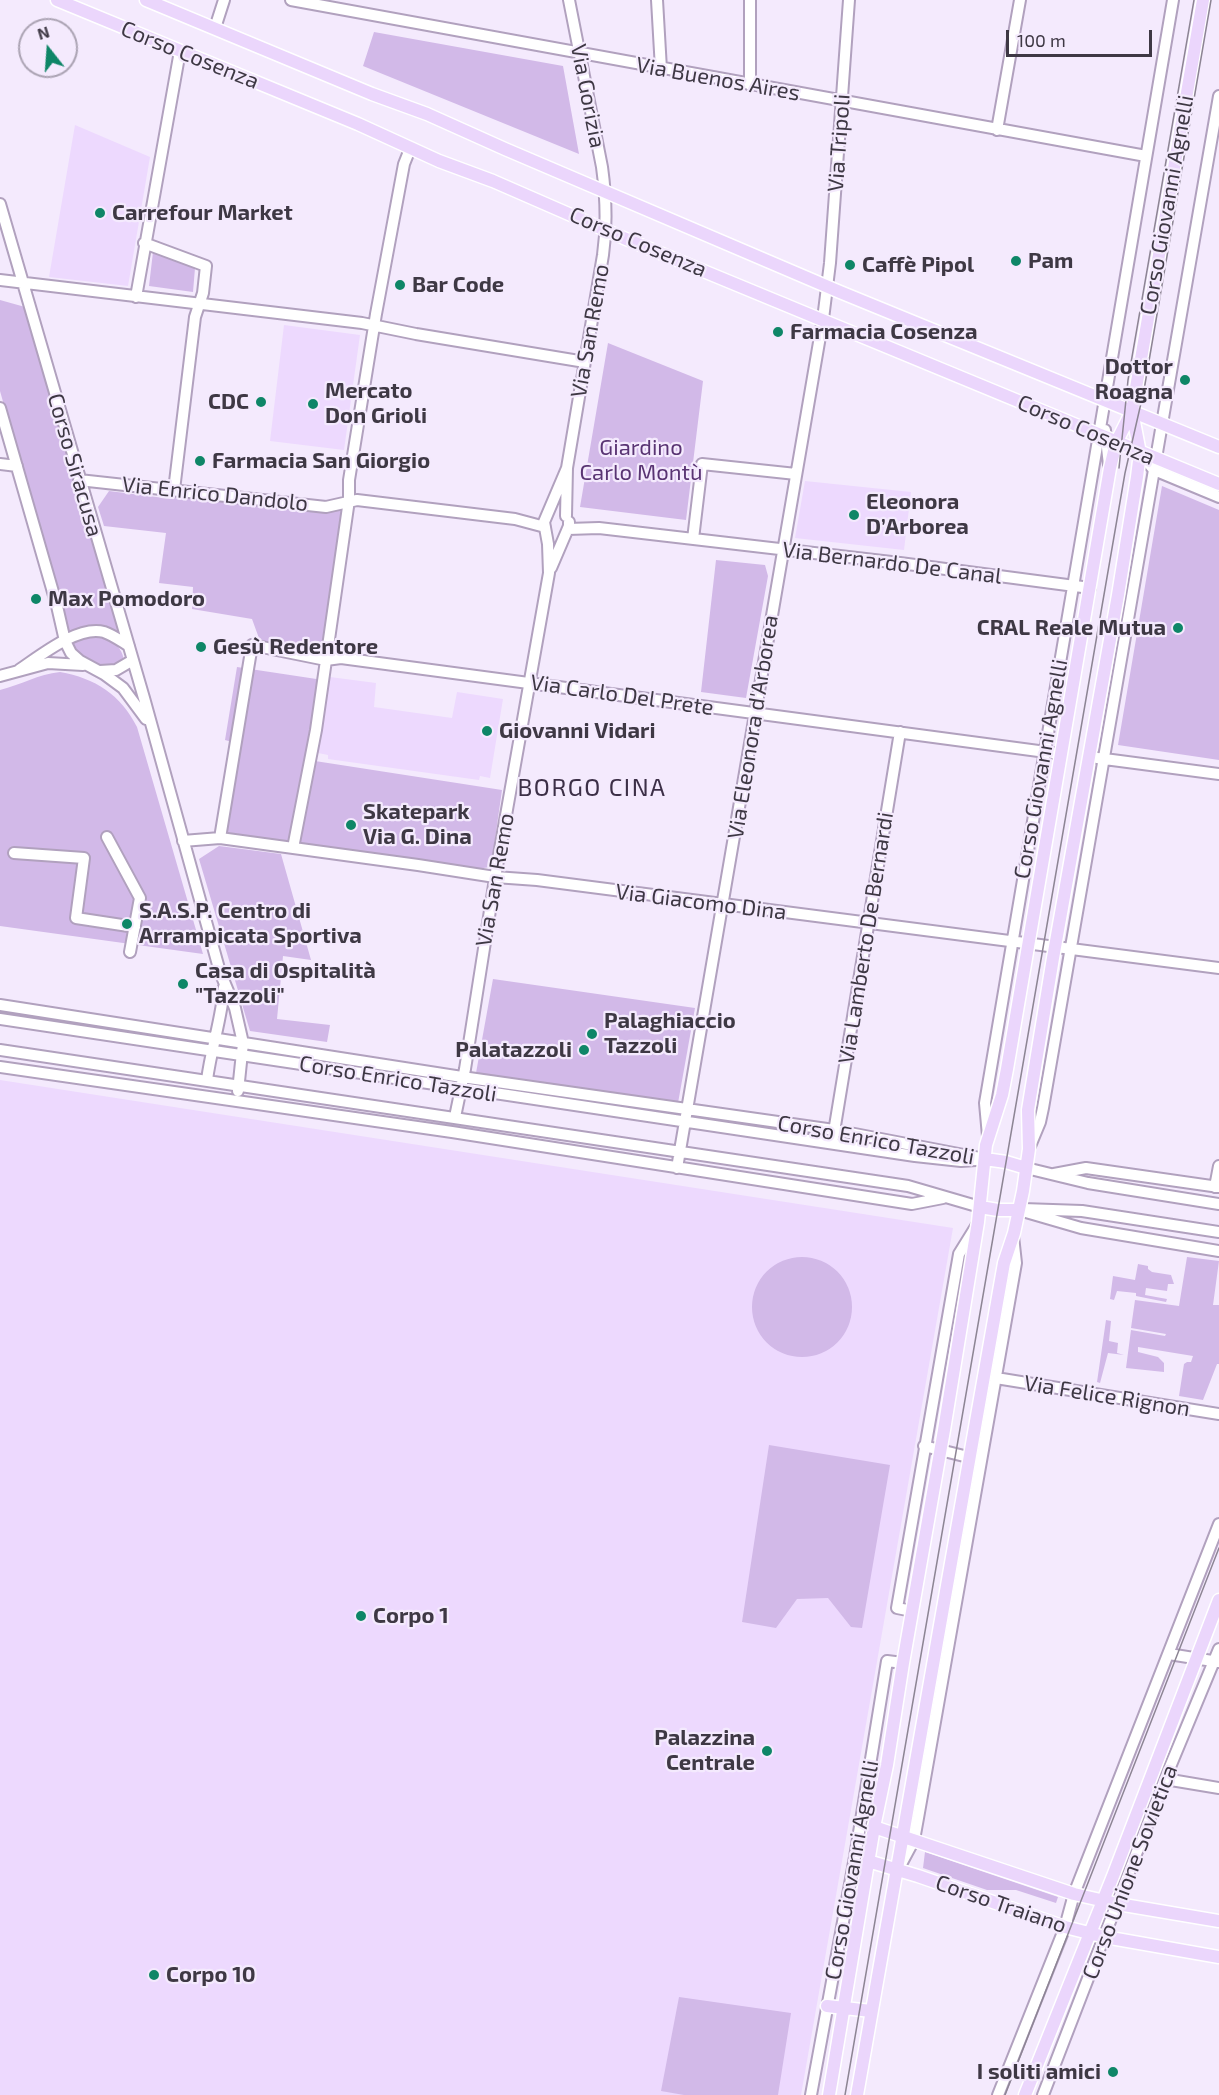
<!DOCTYPE html>
<meta charset="utf-8">
<style>
body{margin:0}
#map{position:relative;width:1219px;height:2095px;overflow:hidden;background:#f4eafd;font-family:"Exo 2",sans-serif}
canvas{display:block}
.north{position:absolute;left:18px;top:18px;width:60px;height:60px;box-sizing:border-box;background:#f4eafd;border:2px solid #aba3b3;border-radius:50%;rotate:343deg;font-size:16px;font-weight:700;line-height:24px;text-align:center;color:#3e3844}
.north::after{content:'';display:block;margin:auto;width:21px;height:27px;background:#0e8667;clip-path:polygon(50% 0,100% 100%,50% 72%,0 100%)}
.scale{position:absolute;left:1006px;top:30px;width:146px;height:27px;box-sizing:border-box;border:3px solid #3e3844;border-top:0;padding-left:8px;font-size:18px;line-height:21px;white-space:nowrap;color:#3e3844;-webkit-text-stroke:4px #f4eafd;paint-order:stroke}
</style>
<div id="map">
<canvas width="1219" height="2095"></canvas>
<div class="north">N</div>
<div class="scale">100 m</div>
</div>
<script>
const ctx = document.querySelector('canvas').getContext('2d');
ctx.lineJoin = 'round';
function fillPath(path, color) {
  ctx.fillStyle = color;
  ctx.fill(path, 'evenodd');
}
function trace(path, color, width, dash) {
  ctx.strokeStyle = color;
  ctx.lineWidth = width;
  ctx.lineCap = dash ? 'butt' : 'round';
  ctx.setLineDash(dash || []);
  ctx.stroke(path);
}
function label(font, color, halo, rows, align = 'center') {
  ctx.font = font + ' "Exo 2",sans-serif';
  ctx.lineWidth = 4.5;
  ctx.setLineDash([]);
  ctx.textBaseline = 'middle';
  ctx.strokeStyle = halo;
  ctx.fillStyle = color;
  for (const [text, x, y, turn = 0] of rows) {
    ctx.save();
    ctx.translate(x, y);
    ctx.rotate((+turn || 0) * Math.PI / 180);
    ctx.textAlign = isNaN(turn) ? turn : align;
    if (halo) ctx.strokeText(text, 0, 0);
    ctx.fillText(text, 0, 0);
    ctx.restore();
  }
}
fillPath(new Path2D(`
 M75,125L150,157L128,286L49,277Z
 M284,325L360,335L344,450L270,441Z
 M805,481L911,492L904,550L795,538Z
 M330,677L376,683L374,707L452,718L457,692L503,699L490,778L480,776L479,780L328,759V755L318,753Z
 M0,1080L953,1228L801,2095H0Z`), '#edd9fe');
fillPath(new Path2D(`
 M374,32L563,66L579,154L363,66Z
 M153,252L195,268L193,292L149,286Z
 M0,300L25,307L118,630L115,633L69,635L0,391Z
 M608,343L703,381L686,520L580,507Z
 M1162,486L1219,510V760L1118,745Z
 M174,490L326,507L349,500L328,651L260,641L252,619L192,609L193,587L159,583L166,533L104,526L98,507L109,491L172,499Z
 M716,560L765,565L768,576L746,698L701,692Z
 M88,635C105,637 122,642 124,661L121,664L100,668L81,657L71,643Z
 M237,667L323,680L315,761L502,790L491,867L476,869L218,831L232,742L225,740Z
 M60,672C95,678 121,695 137,727L203,954L0,926V690C21,685 38,674 60,672Z
 M219,846L281,854L311,960L283,956L277,1019L330,1025L327,1042L250,1031L199,859Z
 M493,979L695,1008L678,1103L476,1073Z
 M1187,1257L1219,1261L1213,1305H1219V1364H1217L1203,1400L1179,1396L1184,1364L1187,1362H1191L1193,1356L1138,1347V1352L1158,1357L1164,1363V1372L1126,1368L1131,1330L1165,1336L1166,1334L1131,1328L1135,1300L1179,1306Z
 M752 1307a50 50 0 1 1 100 0a50 50 0 1 1-100 0Z
 M1138,1264L1148,1266V1269L1152,1272L1171,1275L1174,1284H1168L1167,1291L1146,1288L1145,1295L1167,1299L1166,1302L1136,1296V1293L1117,1291L1114,1300L1110,1299L1113,1276L1135,1280Z
 M1106,1320L1111,1321L1109,1341L1118,1343L1117,1353L1124,1355L1108,1353L1100,1383L1097,1382Z
 M769,1445L890,1465L862,1628L851,1627L828,1598L797,1599L776,1628L742,1622Z
 M925,1852L1058,1897L1056,1903L1016,1890H987L923,1868Z
 M679,1997L791,2013L778,2095H684L661,2091Z`), '#d2b9e8');
const minor = new Path2D(`
 M291,0L1146,156
 M657,0L661,69
 M750,0V85
 M215,28L224,0
 M997,130L1020,0
 M0,204L144,698L220,972L235,1008L243,1043L238,1091
 M144,243L206,266L203,293L195,317L174,490
 M0,280L362,323L416,334L585,362
 M136,297L180,51
 M0,408L57,606L65,641L71,653L80,661L104,674L123,688L146,719
 M1105,430L1109,465
 M1140,453L1154,470L1219,497
 M0,464L17,466
 M79,480L326,507L357,500L515,519L545,527
 M566,516L567,468L603,255C607,226 606,196 602,167L569,0
 M568,529L599,528L900,563L1090,588
 M693,539L702,464L796,474
 M551,568L569,526V522
 M19,670C40,656 78,625 104,632C113,635 121,641 129,646
 M100,671L116,670L133,660
 M0,676L48,663L83,665
 M1097,758L1219,774
 M107,837L140,898L130,952
 M220,838L252,645L326,660L341,658L1061,754
 M183,841L220,838L418,865L495,877L537,880L1219,968
 M293,848L316,730L349,500V480L376,314L404,164L410,149
 M14,853L84,858L76,918L135,927
 M0,1005L462,1077L834,1130L985,1159
 M0,1019L915,1156L961,1161L976,1160
 M0,1050L908,1186L980,1207
 M0,1067L452,1132L912,1204L943,1198
 M207,1080C211,1048 222,1018 224,987
 M455,1117L465,1069L497,866L549,573L548,544L544,522L567,468
 M988,1136L985,1103L1173,0
 M833,1138L900,732
 M1030,1146L1040,1122L1043,1108L1219,96
 M677,1168L823,319L830,263L849,0
 M1026,1168L1088,1183L1219,1204
 M1054,1174L1086,1168L1219,1187
 M1215,1187L1219,1166
 M1023,1209L1082,1211L1219,1232
 M1019,1210L1081,1228L1219,1251
 M996,1378L1219,1414
 M924,1446L976,1459
 M912,1611L897,1608L959,1254L977,1225
 M1169,1654L1219,1662
 M1165,1779L1219,1788
 M899,1868L914,1840L918,1818L1016,1263L1013,1236
 M811,2095L855,1857L887,1661L903,1663
 M998,2095L1065,1927L1074,1894L1219,1524
 M1043,2095L1165,1779L1219,1649`);
const major = new Path2D(`
 M57,0L358,124L439,161L493,181L626,239L1219,484
 M146,0L372,94L427,114L505,149L840,292L1219,447
 M985,1159L1006,1162L1026,1168
 M980,1207L998,1210H1019
 M874,1827L1074,1894L1118,1904L1219,1921
 M868,1861L918,1876L1065,1927L1105,1937L1219,1957
 M827,2006L871,2011
 M829,2095L874,1827L887,1765L903,1663L944,1430L978,1222L986,1145L1002,1095L1007,1069L1110,468L1116,443L1132,411L1203,0
 M857,2095L1004,1263L1014,1233L1023,1191L1029,1149L1028,1110L1053,958L1118,595L1137,477L1140,453L1132,411
 M1025,2095L1113,1876L1219,1600`);
trace(minor, '#b1a1be', 14);
trace(major, '#fff', 15);
trace(minor, '#fff', 10);
trace(major, '#ebd6fc', 12);
trace(new Path2D(`
 M1119,468L1128,380L1194,0
 M845,2095L1125,473L1144,390L1211,0
 M1005,2095L1219,1548`), '#8d8594', 1.5);
for (const [x, y, r, color] of [
 [100,213,6,"#0e8667"],
 [1016,261,6,"#0e8667"],
 [850,265,6,"#0e8667"],
 [400,285,6,"#0e8667"],
 [778,332,6,"#0e8667"],
 [1185,380,6,"#0e8667"],
 [261,402,6,"#0e8667"],
 [313,404,6,"#0e8667"],
 [200,461,6,"#0e8667"],
 [854,515,6,"#0e8667"],
 [36,599,6,"#0e8667"],
 [1178,628,6,"#0e8667"],
 [201,647,6,"#0e8667"],
 [487,731,6,"#0e8667"],
 [351,825,6,"#0e8667"],
 [127,924,6,"#0e8667"],
 [183,984,6,"#0e8667"],
 [592,1034,6,"#0e8667"],
 [584,1050,6,"#0e8667"],
 [361,1616,6,"#0e8667"],
 [767,1751,6,"#0e8667"],
 [154,1975,6,"#0e8667"],
 [1113,2072,6,"#0e8667"]
]) {
  const dot = new Path2D();
  dot.arc(x, y, r, 0, 2 * Math.PI);
  ctx.fillStyle = color;
  ctx.fill(dot);
  trace(dot, '#f4eafd', 2);
}
label('22px', '#3e3844', '#f4eafd', [
 ["Corso Cosenza",190,55,22],
 ["Via Buenos Aires",718,79,10],
 ["Via Gorizia",588,96,79],
 ["Via Tripoli",839,143,-86],
 ["Corso Giovanni Agnelli",1167,205,-80],
 ["Corso Cosenza",638,242,23],
 ["Via San Remo",590,331,-80],
 ["Corso Cosenza",1086,430,23],
 ["Corso Siracusa",75,465,74],
 ["Via Enrico Dandolo",215,494,6],
 ["Via Bernardo De Canal",892,563,7],
 ["Via Carlo Del Prete",622,695,8],
 ["Via Eleonora d'Arborea",753,727,-81],
 ["Corso Giovanni Agnelli",1041,769,-80],
 ["Via San Remo",495,880,-80],
 ["Via Giacomo Dina",701,902,7],
 ["Via Lamberto De Bernardi",866,938,-81],
 ["Corso Enrico Tazzoli",398,1079,9],
 ["Corso Enrico Tazzoli",876,1140,10],
 ["Via Felice Rignon",1107,1396,9],
 ["Corso Giovanni Agnelli",852,1870,-80],
 ["Corso Unione Sovietica",1130,1872,-69],
 ["Corso Traiano",1001,1904,19]
]);
label('bold 22px', '#3e3844', '#f4eafd', [
 ["Carrefour Market",112,213],
 ["Pam",1028,261],
 ["Caffè Pipol",862,265],
 ["Bar Code",412,285],
 ["Farmacia Cosenza",790,332],
 ["Dottor",1173,367,"right"],
 ["Roagna",1173,392,"right"],
 ["Mercato",325,391],
 ["Don Grioli",325,416],
 ["CDC",249,402,"right"],
 ["Farmacia San Giorgio",212,461],
 ["Eleonora",866,502],
 ["D’Arborea",866,527],
 ["Max Pomodoro",48,599],
 ["CRAL Reale Mutua",1166,628,"right"],
 ["Gesù Redentore",213,647],
 ["Giovanni Vidari",499,731],
 ["Skatepark",363,812],
 ["Via G. Dina",363,837],
 ["S.A.S.P. Centro di",139,911],
 ["Arrampicata Sportiva",139,936],
 ["Casa di Ospitalità",195,971],
 ["\"Tazzoli\"",195,996],
 ["Palaghiaccio",604,1021],
 ["Tazzoli",604,1046],
 ["Palatazzoli",572,1050,"right"],
 ["Corpo 1",373,1616],
 ["Palazzina",755,1738,"right"],
 ["Centrale",755,1763,"right"],
 ["Corpo 10",166,1975],
 ["I soliti amici",1101,2072,"right"]
], 'left');
label('22px', '#593473', '#f4eafd', [
 ["Giardino",641,448],
 ["Carlo Montù",641,473]
]);
ctx.letterSpacing = '1.5px';
label('24px', '#3c2f47', '#f4eafd', [
 ["BORGO CINA",592,788]
]);
ctx.letterSpacing = '0px';
</script>
